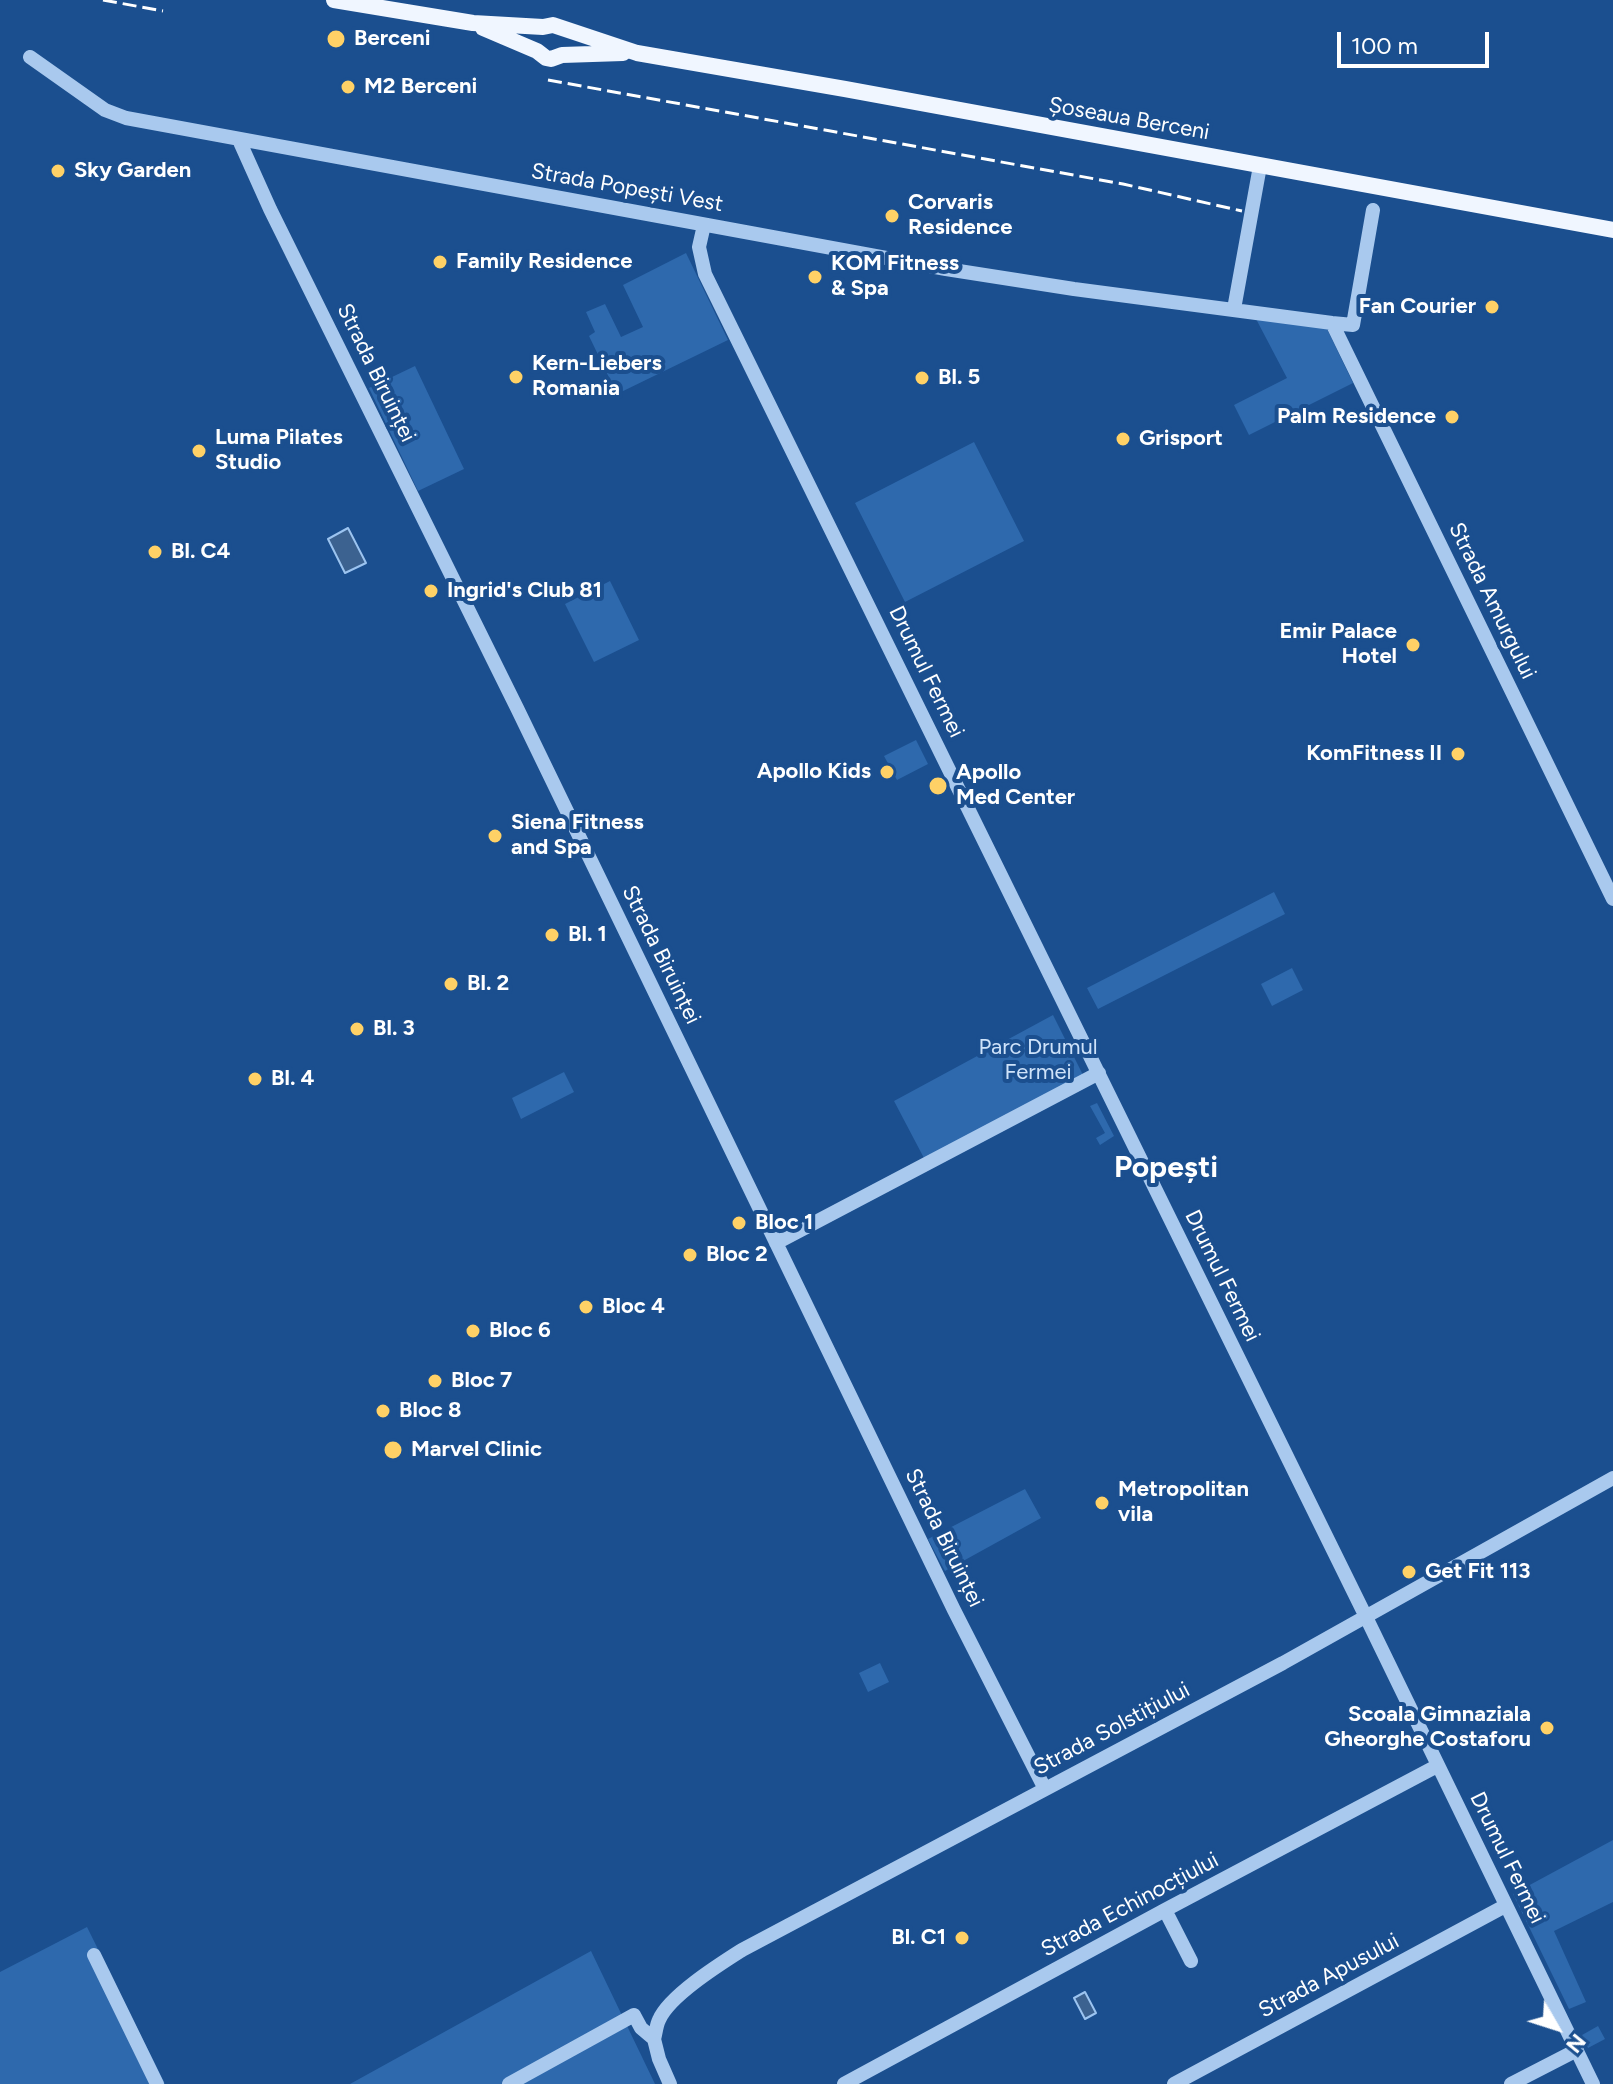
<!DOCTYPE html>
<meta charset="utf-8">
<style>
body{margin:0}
#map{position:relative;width:1613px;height:2084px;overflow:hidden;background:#1b4f8f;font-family:Figtree,sans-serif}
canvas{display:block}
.north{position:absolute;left:1517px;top:1988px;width:80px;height:80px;-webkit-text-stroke:6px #1b4f8f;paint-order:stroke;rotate:129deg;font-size:22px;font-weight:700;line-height:32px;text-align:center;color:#fff}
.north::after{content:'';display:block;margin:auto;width:28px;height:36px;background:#fff;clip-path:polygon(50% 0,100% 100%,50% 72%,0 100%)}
.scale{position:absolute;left:1337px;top:32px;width:152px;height:36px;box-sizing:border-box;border:4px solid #fff;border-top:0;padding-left:10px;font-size:24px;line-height:28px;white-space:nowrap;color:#fff;-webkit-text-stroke:6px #1b4f8f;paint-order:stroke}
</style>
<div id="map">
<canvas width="1613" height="2084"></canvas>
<div class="north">N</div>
<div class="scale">100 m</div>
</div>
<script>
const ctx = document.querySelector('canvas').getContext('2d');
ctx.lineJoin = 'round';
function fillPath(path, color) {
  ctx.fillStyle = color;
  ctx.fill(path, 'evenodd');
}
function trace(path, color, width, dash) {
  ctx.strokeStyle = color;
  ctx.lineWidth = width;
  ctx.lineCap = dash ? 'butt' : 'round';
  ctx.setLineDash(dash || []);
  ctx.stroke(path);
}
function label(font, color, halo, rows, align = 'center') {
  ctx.font = font + ' Figtree,sans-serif';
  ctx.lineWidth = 8;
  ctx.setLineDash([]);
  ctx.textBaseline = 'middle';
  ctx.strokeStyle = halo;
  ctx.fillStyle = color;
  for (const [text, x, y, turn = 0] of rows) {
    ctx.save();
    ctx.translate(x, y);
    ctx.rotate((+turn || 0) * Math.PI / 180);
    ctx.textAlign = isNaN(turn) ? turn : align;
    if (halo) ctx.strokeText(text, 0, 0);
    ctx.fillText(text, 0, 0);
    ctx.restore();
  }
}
fillPath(new Path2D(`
 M686,253L728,340L617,394L589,336L595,332L586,312L605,304L621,337L643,327L623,285Z
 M1255,317L1326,327L1353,383L1249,435L1234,405L1287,378Z
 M415,366L464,469L418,491L369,388Z
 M974,442L1024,541L905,602L855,503Z
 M610,581L639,640L594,662L565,604Z
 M916,740L928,764L897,780L884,756Z
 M1274,892L1285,914L1098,1009L1087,988Z
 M1292,968L1303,990L1272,1006L1261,984Z
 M1053,1015L1083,1075L925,1160L894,1101Z
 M564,1072L574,1092L521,1119L512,1098Z
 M1097,1103L1114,1136L1100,1145L1096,1138L1105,1133L1090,1106Z
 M1025,1489L1041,1518L945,1571L928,1539Z
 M880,1663L889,1682L868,1692L859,1673Z
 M1613,1840V1902L1554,1931L1586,2002L1569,2009L1513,1894Z
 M87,1927L165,2084H0V1972Z
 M591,1951L655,2084H350Z
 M1598,2026L1605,2039L1588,2048L1582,2035Z`), '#2e69ad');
const water = new Path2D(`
 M348,528L366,563L345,573L328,539Z
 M1085,1992L1096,2013L1085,2019L1074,1998Z`);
fillPath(water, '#3c6290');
trace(water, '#9cc4f0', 2);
trace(new Path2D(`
 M30,57L105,110L126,118L946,269L1074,289L1332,323L1353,325L1373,210
 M239,140L270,209L517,708L954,1610L1045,1789
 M704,225L699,247L705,274L1366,1617L1593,2084
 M1234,309L1260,166
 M1332,323L1613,899
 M776,1243L1099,1073
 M1165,1910L1191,1961
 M94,1955L157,2084
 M654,2039C656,2033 656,2026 659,2020C669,1996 720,1964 742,1950L1283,1663L1613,1478
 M509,2084L634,2015L641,2028L654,2039L659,2059L670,2084
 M844,2084L1165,1910L1437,1766
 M1174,2084L1505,1906
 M1511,2084L1577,2050`), '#a9c9ee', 14);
trace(new Path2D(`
 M334,0L473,23L543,27L553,25L637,53L845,89L1613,230
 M483,28L537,51L546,58L551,59L562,55L623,53`), '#f0f6ff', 16);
trace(new Path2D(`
 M103,0L163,11
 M548,80L1123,184L1242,211`), '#fff', 3, [14, 6]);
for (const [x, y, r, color] of [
 [336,39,10,"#ffd166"],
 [348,87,8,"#ffd166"],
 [58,171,8,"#ffd166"],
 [892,216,8,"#ffd166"],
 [440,262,8,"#ffd166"],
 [815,277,8,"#ffd166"],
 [1492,307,8,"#ffd166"],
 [516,377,8,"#ffd166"],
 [922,378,8,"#ffd166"],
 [1452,417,8,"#ffd166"],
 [1123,439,8,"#ffd166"],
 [199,451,8,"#ffd166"],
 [155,552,8,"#ffd166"],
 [431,591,8,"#ffd166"],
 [1413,645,8,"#ffd166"],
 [1458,754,8,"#ffd166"],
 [887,772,8,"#ffd166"],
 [938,786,10,"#ffd166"],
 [495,836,8,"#ffd166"],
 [552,935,8,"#ffd166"],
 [451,984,8,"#ffd166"],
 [357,1029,8,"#ffd166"],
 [255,1079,8,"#ffd166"],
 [739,1223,8,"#ffd166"],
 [690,1255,8,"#ffd166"],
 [586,1307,8,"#ffd166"],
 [473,1331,8,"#ffd166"],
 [435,1381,8,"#ffd166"],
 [383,1411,8,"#ffd166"],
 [393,1450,10,"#ffd166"],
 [1102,1503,8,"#ffd166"],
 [1409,1572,8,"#ffd166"],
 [1547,1728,8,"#ffd166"],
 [962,1938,8,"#ffd166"]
]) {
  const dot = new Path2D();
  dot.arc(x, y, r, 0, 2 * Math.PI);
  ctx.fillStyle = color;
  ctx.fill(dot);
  trace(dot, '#1b4f8f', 3);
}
label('bold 22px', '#fff', '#1b4f8f', [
 ["Berceni",354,39],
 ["M2 Berceni",364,87],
 ["Sky Garden",74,171],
 ["Corvaris",908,203],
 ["Residence",908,228],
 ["Family Residence",456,262],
 ["KOM Fitness",831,264],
 ["& Spa",831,289],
 ["Fan Courier",1476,307,"right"],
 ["Kern-Liebers",532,364],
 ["Romania",532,389],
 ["Bl. 5",938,378],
 ["Palm Residence",1436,417,"right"],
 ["Luma Pilates",215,438],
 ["Studio",215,463],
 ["Grisport",1139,439],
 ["Bl. C4",171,552],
 ["Ingrid's Club 81",447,591],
 ["Emir Palace",1397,632,"right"],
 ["Hotel",1397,657,"right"],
 ["KomFitness II",1442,754,"right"],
 ["Apollo Kids",871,772,"right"],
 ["Apollo",956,773],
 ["Med Center",956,798],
 ["Siena Fitness",511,823],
 ["and Spa",511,848],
 ["Bl. 1",568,935],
 ["Bl. 2",467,984],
 ["Bl. 3",373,1029],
 ["Bl. 4",271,1079],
 ["Bloc 1",755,1223],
 ["Bloc 2",706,1255],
 ["Bloc 4",602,1307],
 ["Bloc 6",489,1331],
 ["Bloc 7",451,1381],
 ["Bloc 8",399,1411],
 ["Marvel Clinic",411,1450],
 ["Metropolitan",1118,1490],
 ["vila",1118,1515],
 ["Get Fit 113",1425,1572],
 ["Scoala Gimnaziala",1531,1715,"right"],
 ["Gheorghe Costaforu",1531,1740,"right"],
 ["Bl. C1",946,1938,"right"]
], 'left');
label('22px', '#fff', '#1b4f8f', [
 ["Șoseaua Berceni",1129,119,10],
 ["Strada Popești Vest",627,188,10],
 ["Strada Biruinței",376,373,64],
 ["Strada Amurgului",1492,601,64],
 ["Drumul Fermei",926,672,64],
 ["Strada Biruinței",661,955,64],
 ["Drumul Fermei",1222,1276,64],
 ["Strada Biruinței",944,1538,64],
 ["Strada Solstițiului",1112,1729,-28],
 ["Drumul Fermei",1507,1858,64],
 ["Strada Echinocțiului",1130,1905,-28],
 ["Strada Apusului",1329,1976,-28]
]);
label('22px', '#cfe3fa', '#1b4f8f', [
 ["Parc Drumul",1038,1048],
 ["Fermei",1038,1073]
]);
label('bold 30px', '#fff', '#1b4f8f', [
 ["Popești",1166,1168]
]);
</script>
